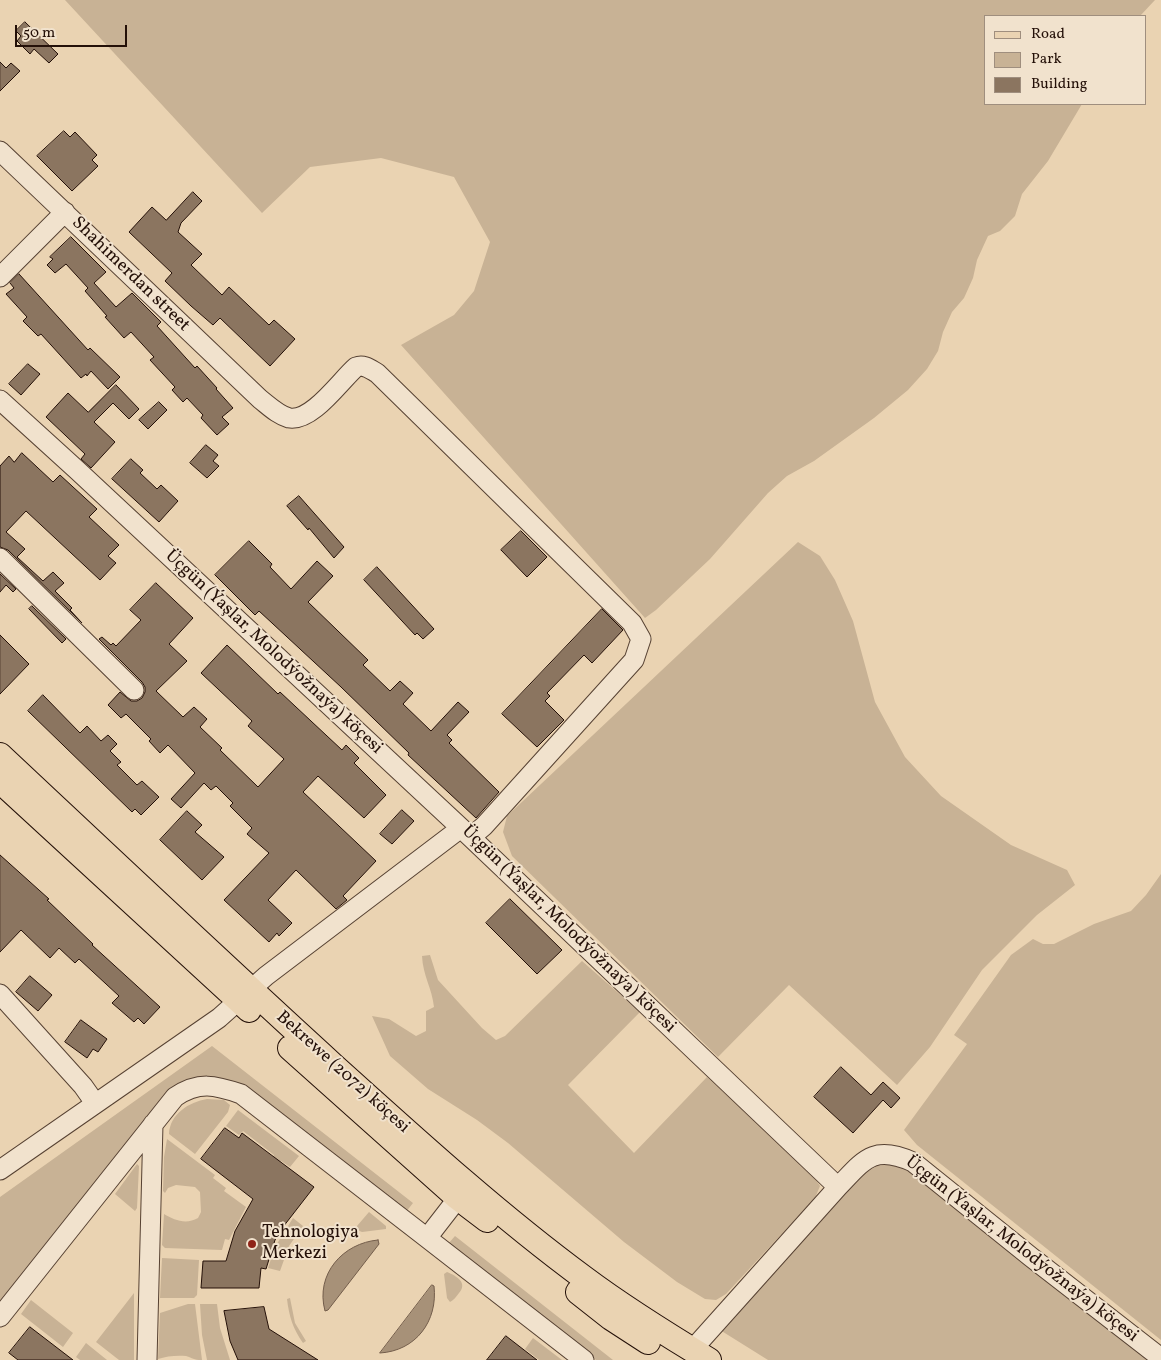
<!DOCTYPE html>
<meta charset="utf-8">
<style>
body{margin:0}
#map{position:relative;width:1161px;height:1360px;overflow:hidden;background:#ead3b2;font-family:Vollkorn,serif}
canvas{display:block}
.legend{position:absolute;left:984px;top:15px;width:162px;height:90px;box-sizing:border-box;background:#f1e2cd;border:1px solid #9f8e7e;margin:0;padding:6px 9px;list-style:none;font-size:15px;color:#241008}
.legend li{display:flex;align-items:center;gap:10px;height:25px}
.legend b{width:25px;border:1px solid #9f8e7e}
.scale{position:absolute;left:15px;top:25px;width:112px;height:22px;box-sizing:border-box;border:2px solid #241008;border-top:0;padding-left:6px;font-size:15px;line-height:18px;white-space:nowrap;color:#241008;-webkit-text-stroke:4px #f1e2cd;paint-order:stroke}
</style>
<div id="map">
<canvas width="1161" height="1360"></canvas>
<ul class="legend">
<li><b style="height:6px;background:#ead3b2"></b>Road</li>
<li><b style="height:14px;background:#c8b295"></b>Park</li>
<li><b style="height:14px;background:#8b7560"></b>Building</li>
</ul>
<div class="scale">50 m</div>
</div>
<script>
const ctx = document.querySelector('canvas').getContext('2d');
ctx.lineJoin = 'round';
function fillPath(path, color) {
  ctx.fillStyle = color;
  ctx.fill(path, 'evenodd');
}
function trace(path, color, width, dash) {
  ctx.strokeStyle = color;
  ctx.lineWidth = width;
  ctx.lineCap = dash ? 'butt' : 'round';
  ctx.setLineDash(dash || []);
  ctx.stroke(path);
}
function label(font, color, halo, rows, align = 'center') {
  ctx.font = font + ' Vollkorn,serif';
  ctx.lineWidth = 4;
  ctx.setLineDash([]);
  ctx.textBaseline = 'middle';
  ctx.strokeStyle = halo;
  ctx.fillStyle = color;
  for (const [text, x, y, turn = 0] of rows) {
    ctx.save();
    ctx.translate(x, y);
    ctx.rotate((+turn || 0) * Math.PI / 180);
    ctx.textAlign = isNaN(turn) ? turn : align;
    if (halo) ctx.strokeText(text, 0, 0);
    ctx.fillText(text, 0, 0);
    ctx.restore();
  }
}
fillPath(new Path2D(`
 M65,0H1155L1140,16H985V104H1082L1048,161L1022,194L1015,216L1000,231L988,236L977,260L973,278L964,298L952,312L943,332L938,351L927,369L908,390L874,418L814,461L787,476L768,493L710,559L656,610L645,618L401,345L454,315L474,291L490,242L454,177L381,158L310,167L262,213Z
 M798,542L820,556L835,580L853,621L875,702L905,757L941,796L1011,845L1067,870L1075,885L1037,915L982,970L930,1047L897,1085L789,985L718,1057L512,856L503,832L507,816Z
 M1161,874V1340L917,1145L904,1130L967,1044L954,1035L1011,955L1033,939L1043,944H1054L1094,924L1131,911L1146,895Z
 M430,955L438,980L482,1028L496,1040L505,1036L582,961L640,1012L568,1085L634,1153L707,1077L810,1171L820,1186L815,1198L726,1294L716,1300L705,1299L677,1282L624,1242L508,1143L477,1120L428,1089L390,1056L372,1016L389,1019L416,1036L426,1031V1011L434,1007C432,988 423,976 422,956Z
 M212,1046L413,1203L406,1212L244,1086C216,1073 190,1074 165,1094L4,1299L0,1300V1197Z
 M207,1099L224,1100L230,1105L228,1112L195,1154L169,1134C170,1114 189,1102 207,1099Z
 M238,1110L299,1156L290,1167L281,1161L278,1165L271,1160L274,1155L243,1131L239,1135L226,1126Z
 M167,1139L215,1175L213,1178L226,1188L224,1191L246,1207L229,1240L225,1239L222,1250L165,1248L162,1245L164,1214C174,1220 186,1225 198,1218L201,1212L200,1192L195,1187L176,1185L168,1188L165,1193L163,1191L164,1157Z
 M137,1164L139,1166L137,1208L135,1211L115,1194Z
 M892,1164L907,1170L927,1182L1153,1360H768L720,1330L860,1176L877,1166Z
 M369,1212L386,1226V1229L362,1232L357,1230V1226Z
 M293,1218L303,1226L289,1246L280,1271L268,1268L275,1247Z
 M455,1236L613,1360H596L448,1244Z
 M162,1258L199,1260L197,1295L194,1298H160Z
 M447,1272C457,1276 468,1283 459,1293C456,1297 454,1300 450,1302L447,1298L444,1274Z
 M134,1293V1360H119L96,1342Z
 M290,1298L295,1323L306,1341L303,1343C293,1329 289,1316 287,1299Z
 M31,1300L73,1333L63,1347L21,1314Z
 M188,1304H195L202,1360C193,1360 193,1358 186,1356C178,1355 166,1356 158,1359L160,1313Z
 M200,1304H217L220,1328L230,1360H207L202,1335Z
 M533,1338L562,1360H539L525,1349Z
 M86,1343L107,1360H80L76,1357Z`), '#c8b295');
const water = new Path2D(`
 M378,1240L379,1244L328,1310L325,1311C315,1274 343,1243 378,1240Z
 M432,1285L434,1286C438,1321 416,1351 380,1353Z`);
fillPath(water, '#a79178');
trace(water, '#735d4b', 1);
const building = new Path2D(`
 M25,22L58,54L49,63L34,49L30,54L17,41L21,36L16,31Z
 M0,62L6,68L11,63L20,71L0,91Z
 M64,131L70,137L75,132L97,155L92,160L98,166L72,191L37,156Z
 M193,192L202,201L181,223L178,232L202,254L191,265L222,295L229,287L269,325L274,320L295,339L270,366L220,318L213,325L191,306L165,281L172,273L129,232L152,207L166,220Z
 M71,237L106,272L94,283L116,307L132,293L161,322L157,326L195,368L197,366L217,388L216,389L233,408L222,417L229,424L217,435L201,418L203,415L187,398L183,402L172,390L175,387L150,360L154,357L131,332L124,338L105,317L107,316L85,291L88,288L66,264L55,273L47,265L53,259L50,257Z
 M19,274L88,350L90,348L120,377L108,389L91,371L87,376L86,374L81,378L41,334L38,336L23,321L27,317L6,294L14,288L10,283Z
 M28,364L40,374L21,395L9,384Z
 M116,385L139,409L129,419L113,403L94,422L115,442L91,468L81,459L85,454L46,417L68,393L88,412Z
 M159,402L167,410L148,429L139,420Z
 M206,445L218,455L213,461L219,466L207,478L190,463Z
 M22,453L53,482L60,475L97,509L89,517L119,545L108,556L116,563L100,580L26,511L6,532L25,549L17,557L43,581L53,572L64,583L55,591L72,608L70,610L82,623L8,550L0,547V466L9,456L14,462Z
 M131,459L143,470L140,473L157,489L161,485L178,501L159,522L112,479Z
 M299,496L344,547L334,558L309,528L308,530L287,506Z
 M521,531L547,557L527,577L501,550Z
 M249,541L272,564L270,567L291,589L317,561L333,576L308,602L368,660L363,665L390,691L400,681L413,693L403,704L431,731L458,702L469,712L447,735L452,740L449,743L499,792L476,818L408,755L409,753L341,687L259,611L255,615L215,575Z
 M377,567L434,629L423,639L417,633L415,635L364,580Z
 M0,574L16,589L13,592L6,585L0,592Z
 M156,583L193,618L169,644L187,661L156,691L183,717L194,707L207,719L200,727L222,748L220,750L258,787L284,759L248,726L252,721L201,673L227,645L278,694L280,692L342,750L346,745L359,758L354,763L386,795L364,818L318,776L303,792L376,861L343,896L347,900L336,909L296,870L268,900L292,923L279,936L277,933L269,942L224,900L269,853L247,834L252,828L230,806L233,803L216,786L211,790L204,783L181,808L171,799L195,773L168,745L160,753L149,741L151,739L126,714L121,718L108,705L120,692L131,701H137L142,698L145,692V687L142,682L99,639L102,637L111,645L113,643L116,646L141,620L130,610Z
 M32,606L66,639L62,643L29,609Z
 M602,609L623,630L592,663L584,655L547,693L550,696L545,701L564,720L537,747L502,714Z
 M0,635L29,664L0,694Z
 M43,695L80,733L87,726L101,741L108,735L117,744L110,751L121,762L117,765L137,785L142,781L159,797L141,815L135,809L132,812L28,711Z
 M402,810L414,821L392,844L380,834Z
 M187,811L202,825L195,832L224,857L202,880L160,840Z
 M0,855L49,899L47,900L93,944L92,945L160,1007L144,1024L138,1018L134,1022L112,1003L119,996L79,959L75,963L59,948L50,958L21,930L0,952Z
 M510,899L562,950L537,974L486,923Z
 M30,976L52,995L38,1011L16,992Z
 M81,1020L107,1039L98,1052L93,1049L87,1058L65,1042Z
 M841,1067L871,1095L883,1082L900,1098L891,1108L883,1100L853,1133L814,1097Z
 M225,1128L239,1138L242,1133L314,1187L283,1227L275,1240L266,1269L261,1268L259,1288H201L203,1261H226L235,1231L253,1199L201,1159Z
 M264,1307L269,1329L318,1360H238L230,1341L224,1311Z
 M30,1327L73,1360H18L9,1353Z
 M506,1336L537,1360H487Z`);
fillPath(building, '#8b7560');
trace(building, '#241008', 1);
const minor = new Path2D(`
 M0,151L260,399C269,406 278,415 289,418C312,422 340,381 356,367C364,364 370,369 377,373L632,623L641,639L634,660L484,826L471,837
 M0,277L65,212
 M0,400L77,470L461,828L838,1187C864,1160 873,1144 913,1162L1031,1257L1161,1358
 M0,558L134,690
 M0,994L83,1086L95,1103
 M0,1170L219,1018L266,976L461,828
 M458,1198L427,1238L584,1360
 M0,1317L175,1097C199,1081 215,1085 241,1094L427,1238
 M692,1350L838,1187
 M147,1360L153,1124`);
const major = new Path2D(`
 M0,755C111,859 221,963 333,1065C414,1138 496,1213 584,1278C624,1308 666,1334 709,1360
 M0,781L249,1010
 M290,1048L458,1198L487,1220
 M578,1292L611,1318L648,1342`);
trace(minor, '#564132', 21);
trace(major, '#241008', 26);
trace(minor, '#f1e2cd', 19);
trace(major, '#ead3b2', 24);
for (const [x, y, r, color] of [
 [252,1244,5,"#8f2418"]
]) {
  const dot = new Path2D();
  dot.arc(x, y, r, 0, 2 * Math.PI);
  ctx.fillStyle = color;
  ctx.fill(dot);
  trace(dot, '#f1e2cd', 2);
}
label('18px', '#241008', '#f1e2cd', [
 ["Shahimerdan street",130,275,44],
 ["Üçgün (Ýaşlar, Molodýožnaýa) köçesi",273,653,43],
 ["Üçgün (Ýaşlar, Molodýožnaýa) köçesi",568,930,44],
 ["Bekrewe (2072) köçesi",342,1073,42],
 ["Üçgün (Ýaşlar, Molodýožnaýa) köçesi",1021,1250,38]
]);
label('18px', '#241008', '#f1e2cd', [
 ["Tehnologiya",262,1234],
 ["Merkezi",262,1255]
], 'left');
</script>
